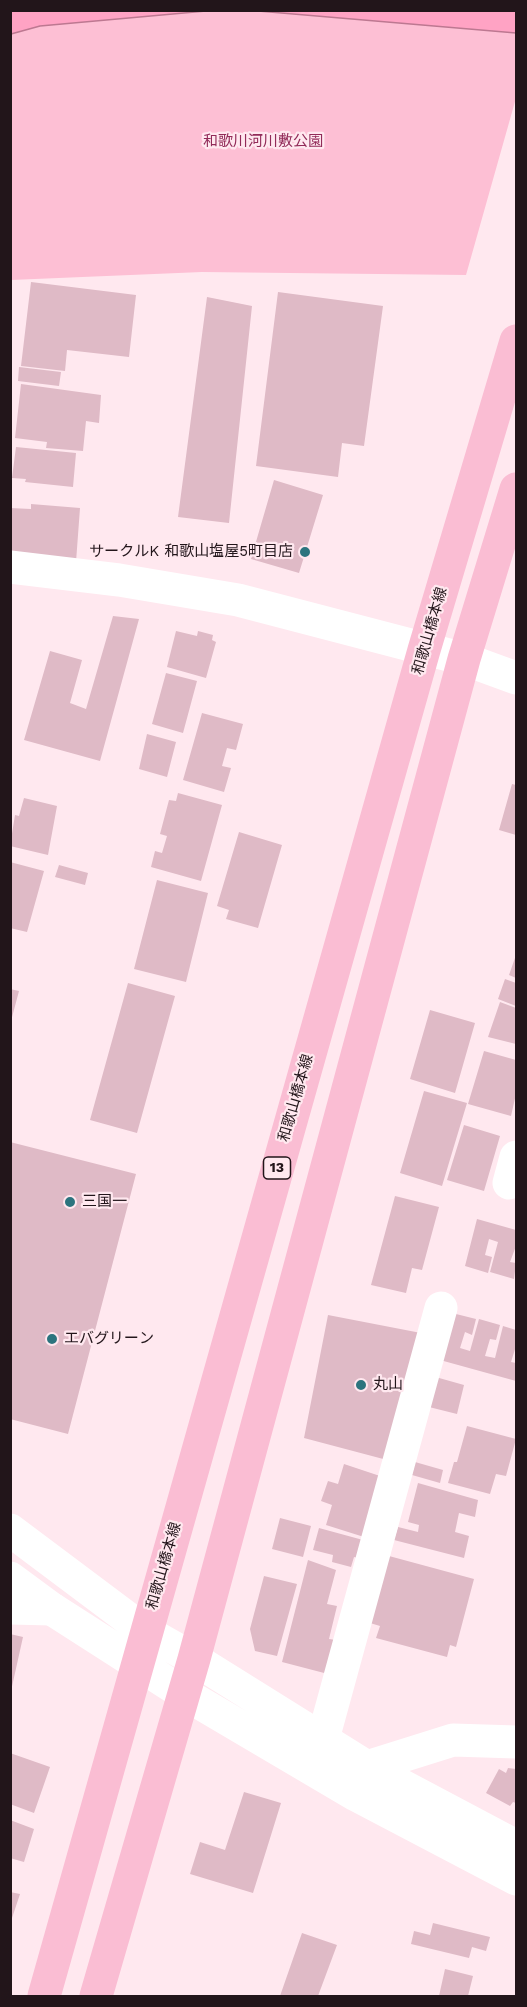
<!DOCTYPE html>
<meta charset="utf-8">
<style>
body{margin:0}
#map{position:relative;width:527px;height:2007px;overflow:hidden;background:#ffe8ef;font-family:"Work Sans",sans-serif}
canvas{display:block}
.frame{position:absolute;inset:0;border:12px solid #22151a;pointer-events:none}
</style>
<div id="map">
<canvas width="527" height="2007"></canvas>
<div class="frame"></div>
</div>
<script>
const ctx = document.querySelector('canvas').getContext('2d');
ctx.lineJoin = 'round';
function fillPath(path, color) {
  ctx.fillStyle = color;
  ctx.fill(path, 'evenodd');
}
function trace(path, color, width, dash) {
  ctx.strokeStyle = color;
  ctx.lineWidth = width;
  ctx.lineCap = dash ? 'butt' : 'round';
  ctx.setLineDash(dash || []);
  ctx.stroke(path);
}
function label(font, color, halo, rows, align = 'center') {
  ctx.font = font + ' "Work Sans","Noto Sans JP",sans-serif';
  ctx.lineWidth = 4.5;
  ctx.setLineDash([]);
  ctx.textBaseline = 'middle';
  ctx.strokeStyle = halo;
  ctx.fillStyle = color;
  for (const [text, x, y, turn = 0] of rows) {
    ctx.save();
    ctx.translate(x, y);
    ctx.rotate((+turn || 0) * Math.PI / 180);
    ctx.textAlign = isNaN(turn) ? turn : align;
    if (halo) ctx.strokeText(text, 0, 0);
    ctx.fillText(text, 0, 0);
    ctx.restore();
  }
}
fillPath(new Path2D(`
 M206,10L258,11L516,33V98L466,275L202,272L11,280L10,34L40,26Z`), '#fdbfd4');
const water = new Path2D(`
 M10,11L11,10L206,11L40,26L11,34Z
 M258,11H516V33Z`);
fillPath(water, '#ffa3c4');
trace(water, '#bd7891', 1.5);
fillPath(new Path2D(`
 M31,282L136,295L129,357L67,350L65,371L21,366Z
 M278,292L383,306L364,446L342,443L338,477L256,466Z
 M207,297L252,306L229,523L178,517Z
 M19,367L61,372L59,386L18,381Z
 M21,384L101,395L99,423L86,421L83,451L46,448L47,442L15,438Z
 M16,447L76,453L73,487L25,482L26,479L12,478Z
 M274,480L323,495L299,573L251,559Z
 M31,504L80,508L76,562H10V508L31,509Z
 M113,616L139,619L100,761L24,740L50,651L82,660L70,703L86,709Z
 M176,631L197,636L198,631L213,635L212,640L216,642L206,678L167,667Z
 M166,673L197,681L183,733L152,724Z
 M202,713L243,724L236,750L227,748L222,766L231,768L224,792L183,780Z
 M147,734L176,742L167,777L139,769Z
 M512,784L516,785V835L499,830Z
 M178,793L222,805L201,881L151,867L155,851L162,853L167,836L160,834L169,800L176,801Z
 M24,798L57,806L48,855L10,846L15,815L19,816Z
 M239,832L282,845L258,928L226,919L229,910L217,906Z
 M10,862L44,871L27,932L10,928Z
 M59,865L88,873L85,885L55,877Z
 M157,880L208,893L186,982L134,969Z
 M516,955V978L509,975Z
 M505,979L516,983V1006L498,999Z
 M128,983L175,996L137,1133L90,1120Z
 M10,989L19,991L11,1021H10Z
 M500,1002L516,1008V1044L488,1037Z
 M430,1010L475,1023L455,1093L410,1079Z
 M484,1051L516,1060V1094L511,1116L468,1104Z
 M424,1091L467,1103L442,1186L400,1173Z
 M464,1125L500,1136L484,1191L447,1180Z
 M10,1142L136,1174L68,1434L10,1419Z
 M395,1196L439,1207L422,1270L412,1268L406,1293L371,1285Z
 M477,1219L516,1230V1246L510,1262L516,1263L514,1279L490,1272L498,1242L489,1239L485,1255L492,1257L488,1273L465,1266Z
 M452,1313L476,1319L472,1335L465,1332L460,1348L470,1351L479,1319L500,1325L496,1340L490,1339L485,1356L495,1358L503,1326L516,1330V1346L511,1362L516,1363V1381L440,1360Z
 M328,1315L421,1333L387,1460L304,1438Z
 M432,1376L464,1385L457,1414L425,1406Z
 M467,1426L516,1439L506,1476L496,1474L490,1494L448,1483L454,1462H457Z
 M415,1462L443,1470L440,1483L412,1475Z
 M344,1464L383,1477L364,1537L326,1525L332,1505L321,1501L328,1481L338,1484Z
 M418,1483L478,1500L475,1517L459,1513L455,1532L469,1536L464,1558L394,1540L398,1527L418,1532L419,1525L408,1522Z
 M280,1518L311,1526L303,1557L272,1549Z
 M319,1528L363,1540L358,1558L354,1557L351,1567L332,1562L333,1555L313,1550Z
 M389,1556L474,1579L456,1647L450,1645L447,1657L376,1638L380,1626L370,1623Z
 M308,1560L336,1570L327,1604L337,1606L329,1639L336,1640L328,1674L282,1662Z
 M264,1576L297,1584L277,1656L255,1651L250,1629Z
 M10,1634L23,1637L11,1691H10Z
 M10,1753L50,1767L34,1813L10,1804Z
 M508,1768L516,1769V1803L513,1802L510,1806L486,1793L499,1769L506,1773Z
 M244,1792L281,1803L253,1893L190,1874L200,1842L225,1850Z
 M10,1820L34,1829L24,1862L10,1858Z
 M10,1892L20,1894L11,1921H10Z
 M433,1923L490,1937L486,1951L472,1947L469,1958L411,1944L414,1931L430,1935Z
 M302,1933L337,1945L318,1996H280Z
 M445,1969L473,1976L468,1996H439Z`), '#dfbac6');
trace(new Path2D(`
 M10,567L119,580L238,600L464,659L516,678
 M509,1183L516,1157
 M10,1608L52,1609
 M323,1739L441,1308
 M367,1767L453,1740L516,1742`), '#fff', 33);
trace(new Path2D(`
 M10,1530L146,1632L194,1659L367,1767L516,1846
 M10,1578L52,1609L183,1693L356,1795L516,1879`), '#fff', 33);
trace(new Path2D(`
 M44,1996L424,650L516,341
 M96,1996L194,1659L464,659L516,489`), '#fabdd3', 33);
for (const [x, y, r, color] of [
 [305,552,6,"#2c747e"],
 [70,1202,6,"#2c747e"],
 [52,1339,6,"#2c747e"],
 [361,1385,6,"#2c747e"]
]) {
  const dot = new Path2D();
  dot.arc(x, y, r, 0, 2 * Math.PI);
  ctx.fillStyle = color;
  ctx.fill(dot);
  trace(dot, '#ffe8ef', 2);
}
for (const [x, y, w] of [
 [277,1168,27]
]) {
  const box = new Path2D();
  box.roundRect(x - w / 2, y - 11, w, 22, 4.5);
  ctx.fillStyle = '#ffe8ef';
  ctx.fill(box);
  trace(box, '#22151a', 1.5);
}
label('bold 14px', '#22151a', null, [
 ["13",277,1168]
]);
label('15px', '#922b59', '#ffe8ef', [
 ["和歌川河川敷公園",263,142]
]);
label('15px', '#22151a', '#ffe8ef', [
 ["サークルK 和歌山塩屋5町目店",293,552,"right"],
 ["三国一",82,1202],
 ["エバグリーン",64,1339],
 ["丸山",373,1385]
], 'left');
label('15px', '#22151a', '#ffe8ef', [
 ["和歌山橋本線",430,631,-74],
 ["和歌山橋本線",296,1098,-74],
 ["和歌山橋本線",164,1566,-74]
]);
</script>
